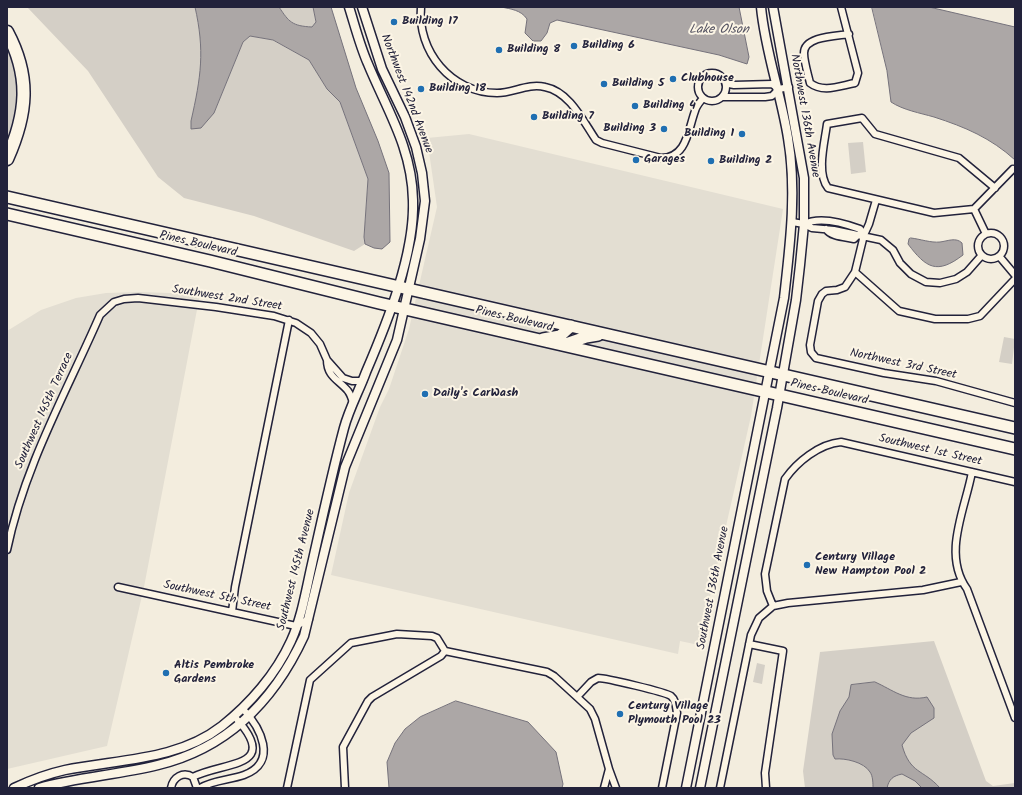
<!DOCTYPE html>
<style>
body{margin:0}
#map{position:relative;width:1022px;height:795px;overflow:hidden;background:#f3edde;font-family:Kalam,sans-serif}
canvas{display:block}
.frame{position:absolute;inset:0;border:8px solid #22223b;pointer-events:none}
</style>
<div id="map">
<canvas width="1022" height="795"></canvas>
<div class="frame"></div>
</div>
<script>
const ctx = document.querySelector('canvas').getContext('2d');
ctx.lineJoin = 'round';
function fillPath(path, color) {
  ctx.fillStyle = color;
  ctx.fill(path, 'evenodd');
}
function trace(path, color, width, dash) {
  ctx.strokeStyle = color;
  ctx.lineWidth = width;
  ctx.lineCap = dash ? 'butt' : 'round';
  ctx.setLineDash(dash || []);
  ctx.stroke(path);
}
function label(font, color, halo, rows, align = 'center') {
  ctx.font = font + ' Kalam,sans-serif';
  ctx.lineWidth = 4;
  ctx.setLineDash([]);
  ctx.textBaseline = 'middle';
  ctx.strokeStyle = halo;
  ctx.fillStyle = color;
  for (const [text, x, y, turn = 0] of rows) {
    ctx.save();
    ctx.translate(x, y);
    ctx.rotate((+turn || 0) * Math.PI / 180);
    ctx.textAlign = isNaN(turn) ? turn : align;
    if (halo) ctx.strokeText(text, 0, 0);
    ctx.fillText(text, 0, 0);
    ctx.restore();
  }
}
fillPath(new Path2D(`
 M469,134L783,209L751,416L699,645L680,641L678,654L331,575L349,493L380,407L389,389L409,329L437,207L427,138Z
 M139,292L200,294L144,587L107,746L7,769V331L41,310L76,298L106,293Z`), '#e3ded2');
fillPath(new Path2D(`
 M27,7H195C205,51 201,77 191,121L214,113L243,42L250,36L272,40L309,60L327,89L340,102L368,179L364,237L365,244L354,251L254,216L184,198L158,177L88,71Z
 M279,7H313L316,23L312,27C292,26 289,22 279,7Z
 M7,40L12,50L21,101L7,149Z
 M863,142L866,172L851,174L848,143Z
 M1004,337L1015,339L1012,364L999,362Z
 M934,641L986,781L993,786L1015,783V788H805L803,771L820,652Z
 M757,663L765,665L762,684L753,682Z`), '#d4cfc6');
const water = new Path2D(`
 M195,7H279C289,22 292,26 312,27L316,22L313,7H331L356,88L378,141L389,173L390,242L382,249L374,248L365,244L364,237L368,179L340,102L327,89L309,60L273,40L250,36L243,42L214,113L201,128L191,129V121C201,77 205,51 195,7Z
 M501,7H739L749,57L747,64L719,55L557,20L550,23L547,33L541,41H533L525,33L527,19C521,10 511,9 501,7Z
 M872,7H929L1015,27V160C991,138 965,127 934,117C920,113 903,110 891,102L887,71Z
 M911,238C920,239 931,243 940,242C948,241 956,237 962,243L963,255C937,275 926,268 908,244L909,239Z
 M875,682C893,690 906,702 927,697L934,708V718L911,733L902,745C910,774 923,769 940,788H922L915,781L902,774C893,776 889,779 887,788H873C873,784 873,776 870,772C864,762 845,758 835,759L833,755L832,734L840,711L849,697L851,685Z
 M456,701L528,722L556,752L563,784L562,788H389L387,762L395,743L405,729L420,717Z`);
fillPath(water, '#aca7a6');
trace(water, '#75727b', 1);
const minor = new Path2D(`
 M421,7C417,51 451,93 497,93C513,93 528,83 545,87C570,92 583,121 596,140L602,143L661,158C687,158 688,130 695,111C696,106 700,102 703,98
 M841,7L858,73L855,83C839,86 823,93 810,83C808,74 804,62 804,53C804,36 837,36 849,34
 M698 87a14 14 0 1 1 28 0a14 14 0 1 1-28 0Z
 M723,79L729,84L734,85L772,84L779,89
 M722,97H765L772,96L779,89L789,87
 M876,200L869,224L864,235L855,272L845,287L837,290L826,291L822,294L818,301L810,345L811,352L816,358L884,373L936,381L1015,403
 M974,209L1013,169
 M792,222L804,224L812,228L834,230L881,240L893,250L900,263L911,274L926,282L940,283L956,279L967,272L982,255
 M804,224C820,216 844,223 860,229L864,235
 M826,229C831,237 845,237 854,239L858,235
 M978 246a13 13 0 1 1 26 0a13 13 0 1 1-26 0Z
 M986,234L974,209L934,213L828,188C816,173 825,141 827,124L862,118L875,134L959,158L995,188
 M999,256L1015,275
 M855,272L899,311L935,319H968L980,316L1015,279
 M327,360C327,377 339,380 348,391C351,395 352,399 353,403
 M972,472C965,510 942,554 967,589L1015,718
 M7,550C24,467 66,393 100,315L114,302L124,299L138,298L216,307L274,316L296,323L311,333L320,344L327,360L343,378L352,381H363
 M118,587L296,626L309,619
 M773,606L788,603L923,590L961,582
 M232,612L235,587L289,320
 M749,644L783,651L765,773L766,788
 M445,651L547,672L554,676L577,697L591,682L598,678C606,678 665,692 671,696C676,700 676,707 677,713L662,788
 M577,697L590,709L595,719L609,769L604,788
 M609,769L616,788
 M193,777C224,761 283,769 234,716
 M171,788C173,777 183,771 193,777L197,788
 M200,788C213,780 230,780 244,775C279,762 260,727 243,709
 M287,788L310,680L351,643L397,634L432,636L437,638L445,651
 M345,788L343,747L368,701L372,697L441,656L445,651
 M720,788L751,635L759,618L773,606L767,591L765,574L785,479C797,462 819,444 841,442L1015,482`);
const tertiary = new Path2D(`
 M14,788C31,780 47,774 65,770C119,759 177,761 222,726C250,704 276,674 291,641C302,617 306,590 312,564C322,519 332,473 344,428C349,409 359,391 366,372C387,323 415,254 413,200C412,148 387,110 368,64C360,46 355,26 349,7
 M39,788C78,777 118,775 158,765C228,748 274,701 304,636L345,467L397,340L420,239L425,201L422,173L416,147L405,117L382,69L362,7
 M686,788L784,298C790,245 797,191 788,138C781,94 765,51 761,7
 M700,788L777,408L796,300L800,265L804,224V178L773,7`);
const trunk = new Path2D(`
 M7,197L1015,428
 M7,214L210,261L379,303L1015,449
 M543,339L560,336L571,326
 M563,345L586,337L598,335`);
const motorway = new Path2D(`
 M7,32C31,77 27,114 7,159`);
trace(minor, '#22223b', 9);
trace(tertiary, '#22223b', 11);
trace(trunk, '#22223b', 14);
trace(motorway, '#22223b', 15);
trace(minor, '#fcf5e5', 6);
trace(tertiary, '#fcf5e5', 8);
trace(trunk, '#fcf5e5', 11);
trace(motorway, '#fcf5e5', 12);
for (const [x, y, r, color] of [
 [394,22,4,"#1f6fb2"],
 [574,46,4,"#1f6fb2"],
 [499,50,4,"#1f6fb2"],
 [673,79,4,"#1f6fb2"],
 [604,84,4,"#1f6fb2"],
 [421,89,4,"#1f6fb2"],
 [635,106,4,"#1f6fb2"],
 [534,117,4,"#1f6fb2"],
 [664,129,4,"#1f6fb2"],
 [742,134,4,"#1f6fb2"],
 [636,160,4,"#1f6fb2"],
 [711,161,4,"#1f6fb2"],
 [425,394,4,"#1f6fb2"],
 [807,565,4,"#1f6fb2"],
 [166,673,4,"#1f6fb2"],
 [620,714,4,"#1f6fb2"]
]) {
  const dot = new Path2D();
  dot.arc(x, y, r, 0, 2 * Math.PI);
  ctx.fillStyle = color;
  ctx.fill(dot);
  trace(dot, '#fcf5e5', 1.5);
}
label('bold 12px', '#22223b', '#fcf5e5', [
 ["Building 17",402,22],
 ["Building 6",582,46],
 ["Building 8",507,50],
 ["Clubhouse",681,79],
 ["Building 5",612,84],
 ["Building 18",429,89],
 ["Building 4",643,106],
 ["Building 7",542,117],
 ["Building 3",656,129,"right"],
 ["Building 1",734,134,"right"],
 ["Garages",644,160],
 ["Building 2",719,161],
 ["Daily's CarWash",433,394],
 ["Century Village",815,558],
 ["New Hampton Pool 2",815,572],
 ["Altis Pembroke",174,666],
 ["Gardens",174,680],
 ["Century Village",628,707],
 ["Plymouth Pool 23",628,721]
], 'left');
label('12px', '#22223b', '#fcf5e5', [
 ["Northwest 142nd Avenue",406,94,69],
 ["Northwest 136th Avenue",804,116,80],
 ["Pines Boulevard",198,245,13],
 ["Southwest 2nd Street",227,299,9],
 ["Pines Boulevard",514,320,13],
 ["Northwest 3rd Street",903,365,12],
 ["Pines Boulevard",829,393,13],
 ["Southwest 145th Terrace",45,411,-66],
 ["Southwest 1st Street",930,451,13],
 ["Southwest 145th Avenue",297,570,-76],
 ["Southwest 136th Avenue",714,588,-79],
 ["Southwest 5th Street",217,597,12]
]);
label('italic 13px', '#525160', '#fcf5e5', [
 ["Lake Olson",719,31]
]);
</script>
